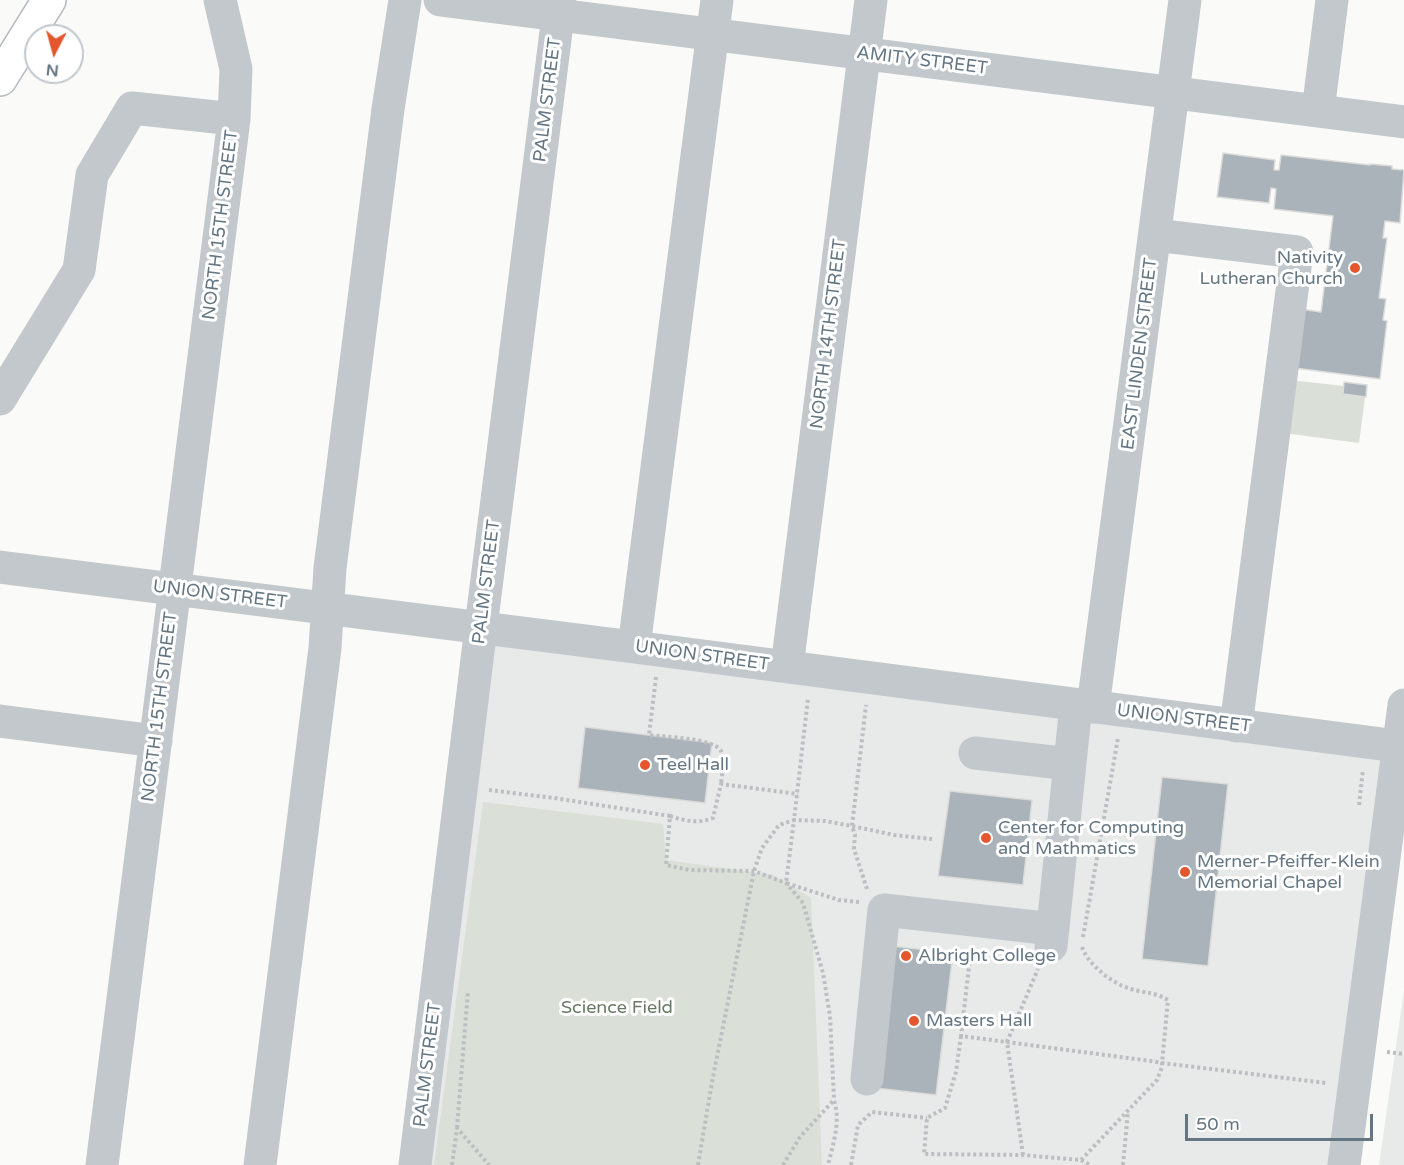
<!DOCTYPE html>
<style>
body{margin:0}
#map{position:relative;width:1404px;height:1165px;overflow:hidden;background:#fafaf8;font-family:"Varela Round",sans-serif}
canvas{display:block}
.north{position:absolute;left:24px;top:24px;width:60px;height:60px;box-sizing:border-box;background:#fff;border:2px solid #c1c8cd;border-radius:50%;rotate:186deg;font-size:16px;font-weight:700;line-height:24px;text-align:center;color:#657683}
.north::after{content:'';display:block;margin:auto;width:21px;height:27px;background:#e4572e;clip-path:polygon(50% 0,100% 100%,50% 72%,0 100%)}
.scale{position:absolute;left:1185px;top:1114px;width:188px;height:27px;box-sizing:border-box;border:3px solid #657683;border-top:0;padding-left:8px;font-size:18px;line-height:21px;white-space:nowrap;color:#657683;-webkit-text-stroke:4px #fff;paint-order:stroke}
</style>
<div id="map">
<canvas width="1404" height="1165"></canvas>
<div class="north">N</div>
<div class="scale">50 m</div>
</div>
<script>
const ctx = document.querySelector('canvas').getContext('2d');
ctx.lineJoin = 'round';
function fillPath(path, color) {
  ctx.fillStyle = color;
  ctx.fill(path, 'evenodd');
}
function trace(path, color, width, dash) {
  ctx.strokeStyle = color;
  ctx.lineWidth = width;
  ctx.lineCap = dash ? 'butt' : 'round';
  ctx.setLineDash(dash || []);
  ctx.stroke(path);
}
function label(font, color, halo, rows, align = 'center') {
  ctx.font = font + ' "Varela Round",sans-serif';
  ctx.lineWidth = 6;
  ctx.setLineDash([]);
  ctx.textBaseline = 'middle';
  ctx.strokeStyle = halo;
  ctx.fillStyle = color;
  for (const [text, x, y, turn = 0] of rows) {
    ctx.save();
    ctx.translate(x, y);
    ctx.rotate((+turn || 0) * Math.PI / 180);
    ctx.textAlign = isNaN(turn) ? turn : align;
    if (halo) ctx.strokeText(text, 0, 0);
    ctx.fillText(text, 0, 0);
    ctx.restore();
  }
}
fillPath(new Path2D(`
 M481,627L1399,746L1344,1165H415Z
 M1404,990V1165H1379Z`), '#e8e9e9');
fillPath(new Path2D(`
 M1290,380L1344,386L1343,394L1365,397L1359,443L1284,433Z
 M483,802L663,824L666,860L773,875L811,898L822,1165H434Z`), '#dadfd7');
const building = new Path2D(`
 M1223,153L1275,160L1274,170H1279L1281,155L1370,165V164L1392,166V169L1404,170L1400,223L1385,221L1383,238H1387L1379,298L1386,299L1383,320L1387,321L1380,379L1287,367L1294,308L1321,312L1333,216L1274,209L1276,189L1271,188L1269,203L1217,197Z
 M1344,382L1367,385L1366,397L1343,394Z
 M585,727L712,743L705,803L578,788Z
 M1162,777L1228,784L1208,966L1142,959Z
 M950,791L1032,800L1023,885L938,876Z
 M892,946L953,953L936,1095L875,1088Z`);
fillPath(building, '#aab3b9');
trace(building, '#dcdcda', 1.5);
const major = new Path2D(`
 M0,79L49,0`);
trace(major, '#b5babe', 36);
trace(new Path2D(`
 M656,677L649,735C664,737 714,738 721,751C725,760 722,774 721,784
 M489,790L554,798L670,816L666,865L689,870L754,871L786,883L803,903L823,973L830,1016L834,1100
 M1359,805L1363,770
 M670,816C685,821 698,824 713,818L721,784L798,794
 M867,889L854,849L855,835L852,826L894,835L932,839
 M859,902L839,900L786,883L794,820L825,821L852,826L866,705
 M1083,937L1118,738
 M1082,947C1088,965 1113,984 1131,989C1147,994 1152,991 1168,1000L1162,1063L1326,1083
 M961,1036L956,1072L945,1108L927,1118L924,1154L1023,1155L1081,1160L1157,1080L1162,1067V1063L1151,1061L961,1036L971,949
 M1387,1052L1404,1054
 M457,1128L468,991
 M1023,1155L1007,1042L1038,969
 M1081,1160L1090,1165
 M452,1165L457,1128L489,1165
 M698,1165L712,1082L754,871L762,848L779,825L794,820L808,698
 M783,1165L800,1137L834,1100C841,1122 833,1144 828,1165
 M851,1165L858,1125L872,1112L927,1118
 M1123,1165L1128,1111`), '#bbbfc2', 4, [3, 3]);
trace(new Path2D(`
 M440,0L1404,122
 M1318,111L1332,0
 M1155,235L1297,252L1236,726
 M0,399L79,270L92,175L132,108L234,119
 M0,567L634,647L1404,747
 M634,647L717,0
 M787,667L871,0
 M1093,707L1185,0
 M0,721L156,741
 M975,753L1070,764
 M1051,946L1076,705
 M867,1079L884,910L1053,929
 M102,1165L234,119L236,69L220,0
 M260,1165L325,648L330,568L388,109L405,0
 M415,1165L481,627L560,0
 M1344,1165L1404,705`), '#c3c8cc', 33);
trace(major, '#fff', 33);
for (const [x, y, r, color] of [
 [1355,268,6,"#e4572e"],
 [645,765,6,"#e4572e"],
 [986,838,6,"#e4572e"],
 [1185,872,6,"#e4572e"],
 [906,956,6,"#e4572e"],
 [914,1021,6,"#e4572e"]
]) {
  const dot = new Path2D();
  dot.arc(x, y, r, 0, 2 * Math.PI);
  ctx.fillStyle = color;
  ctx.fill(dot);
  trace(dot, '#fff', 2);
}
label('18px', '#657683', '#fff', [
 ["AMITY STREET",922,61,7],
 ["PALM STREET",548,100,-83],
 ["NORTH 15TH STREET",221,225,-83],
 ["NORTH 14TH STREET",829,334,-83],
 ["EAST LINDEN STREET",1140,354,-83],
 ["PALM STREET",487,582,-83],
 ["UNION STREET",220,595,7],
 ["UNION STREET",702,656,8],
 ["NORTH 15TH STREET",160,707,-83],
 ["UNION STREET",1184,719,7],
 ["PALM STREET",428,1065,-83]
]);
label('18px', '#657683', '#fff', [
 ["Nativity",1343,258,"right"],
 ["Lutheran Church",1343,279,"right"],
 ["Teel Hall",657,765],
 ["Center for Computing",998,828],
 ["and Mathmatics",998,849],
 ["Merner-Pfeiffer-Klein",1197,862],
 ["Memorial Chapel",1197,883],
 ["Albright College",918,956],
 ["Masters Hall",926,1021]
], 'left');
label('18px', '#687a64', '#fff', [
 ["Science Field",617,1008]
]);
</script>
